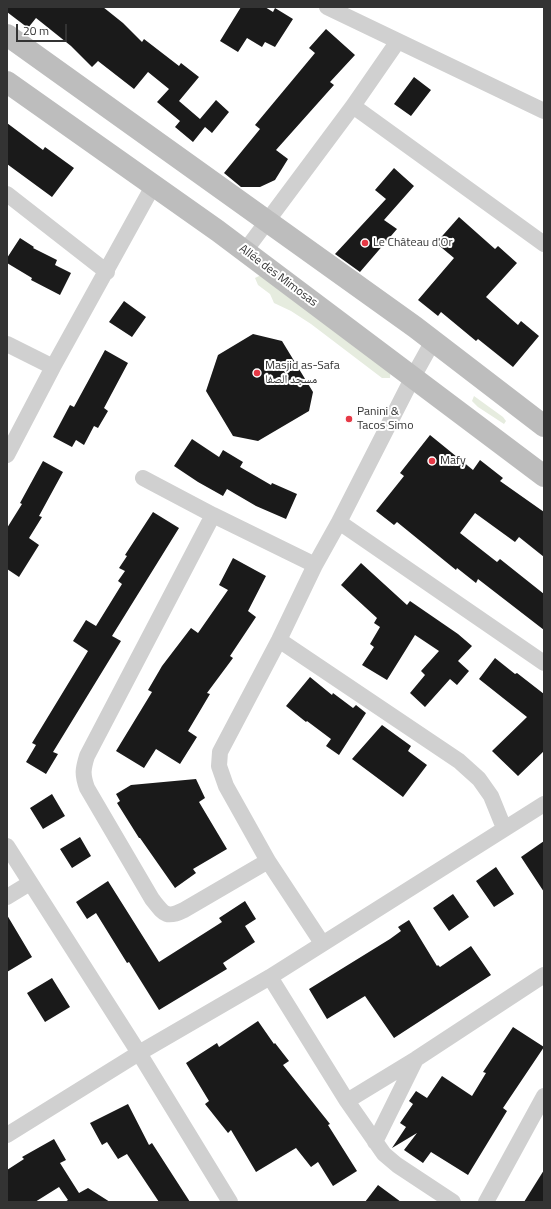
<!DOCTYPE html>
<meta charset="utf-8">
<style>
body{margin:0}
#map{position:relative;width:551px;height:1209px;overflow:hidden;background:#fff;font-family:"Titillium Web",sans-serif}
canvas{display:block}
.frame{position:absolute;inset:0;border:8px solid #333;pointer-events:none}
.scale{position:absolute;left:16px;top:24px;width:51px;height:18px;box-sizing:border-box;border:2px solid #333;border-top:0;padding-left:5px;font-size:12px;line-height:14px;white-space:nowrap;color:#333;-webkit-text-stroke:3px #fff;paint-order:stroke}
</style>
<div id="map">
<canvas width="551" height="1209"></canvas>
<div class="frame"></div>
<div class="scale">20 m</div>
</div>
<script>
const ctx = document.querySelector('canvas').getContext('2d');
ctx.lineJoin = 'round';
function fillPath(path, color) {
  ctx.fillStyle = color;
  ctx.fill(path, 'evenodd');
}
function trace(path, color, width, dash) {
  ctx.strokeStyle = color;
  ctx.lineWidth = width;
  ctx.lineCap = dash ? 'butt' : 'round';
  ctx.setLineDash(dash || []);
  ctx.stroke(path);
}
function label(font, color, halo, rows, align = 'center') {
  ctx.font = font + ' "Titillium Web","Noto Naskh Arabic",sans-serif';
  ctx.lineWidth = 4;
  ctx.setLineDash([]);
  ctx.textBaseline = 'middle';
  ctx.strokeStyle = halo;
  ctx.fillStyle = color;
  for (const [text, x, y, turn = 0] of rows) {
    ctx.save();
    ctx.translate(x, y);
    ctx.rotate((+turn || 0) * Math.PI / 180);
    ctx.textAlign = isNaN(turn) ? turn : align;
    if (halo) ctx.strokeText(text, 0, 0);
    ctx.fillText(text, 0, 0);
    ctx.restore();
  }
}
fillPath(new Path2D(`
 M259,276H264L391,367L390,378H382L311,324L291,311L274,303L270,294L258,285L255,278Z
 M474,396L503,417L506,421L504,424L478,407L472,401Z`), '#e6ecdf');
fillPath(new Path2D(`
 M7,7H103L123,23L142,42L144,39L179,66L181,63L199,77L179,101L200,119L216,100L229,112L212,133L205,127L193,142L175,127L180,121L157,102L169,89L148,72L134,89L98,61L92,67L71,46L36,18L28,28L7,12Z
 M241,7H265L273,12L275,8L293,19L275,47L265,42L262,47L247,38L238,52L220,41Z
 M326,29L355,55L330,82L334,85L276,150L288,159L275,180L260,187H241L224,173L260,129L255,125L315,53L309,48Z
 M414,77L431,90L411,116L394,104Z
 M7,123L43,150L45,147L74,168L52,197L7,164Z
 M394,168L414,186L384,220L397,229L360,272L335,254L386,199L375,190Z
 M459,217L495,249L498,246L517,263L486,297L518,325L521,321L539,336L513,367L478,339L476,341L441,312L438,316L418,300L454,258L436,243Z
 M20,238L34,247L33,248L57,260L55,265L71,273L60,295L31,280L32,278L7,263V258Z
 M124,301L146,317L132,337L109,322Z
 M253,334L282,341L313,392L309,411L258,441L233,436L206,391L218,355Z
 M105,350L128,363L104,408L108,411L98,428L94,426L84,445L76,440L72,447L53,437L70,405L74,407Z
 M430,435L473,470L480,460L503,478L500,481L544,512V557L519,537L515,542L475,513L460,533L497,562L500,559L544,594V630L478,579L476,583L457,568L456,570L397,522L394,525L376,511L404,476L400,473Z
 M192,439L219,457L223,450L243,462L240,467L271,485L272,483L297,494L286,519L256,506L227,489L223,496L198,482L174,466Z
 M43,461L63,472L39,516L42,517L29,538L39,545L19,577L7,569V528L22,504L20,503Z
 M153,512L179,528L112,636L121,641L53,752L58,754L46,774L26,762L36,745L32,743L88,651L73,641L86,620L96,626L122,584L118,581L125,571L119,568L127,556L125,555Z
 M233,558L266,576L248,611L256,617L230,656L233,658L207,693L210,694L188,731L197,737L180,764L156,749L144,768L116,751L152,692L148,690L162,666L191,628L198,633L228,590L219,585Z
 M361,563L407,605L410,601L458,634L472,646L458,661L469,671L457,685L450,679L425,707L410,693L425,675L421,671L439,651L415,635L387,680L362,665L374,647L370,644L380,627L374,623L377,618L341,585Z
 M495,658L515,674L517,673L544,694V751L518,776L492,751L527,717L479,679Z
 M310,677L332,695L333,693L353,708L356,705L366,713L339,755L326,746L331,739L307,721L306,722L286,706Z
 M382,725L411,746L408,751L427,765L403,797L352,759Z
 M196,779L205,798L199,802L227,849L193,869L196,873L175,888L140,838H139L117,803L120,801L116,794L131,785Z
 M52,794L65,816L43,829L30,808Z
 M80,837L91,856L72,868L60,849Z
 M544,841V892L521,857Z
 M496,867L514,894L494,907L476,881Z
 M108,881L159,962L222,922L219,918L245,901L256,919L245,926L255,942L223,963L227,969L159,1010L129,962L127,963L96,913L87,919L76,902Z
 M453,894L469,917L449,931L433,908Z
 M7,915L32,957L7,972Z
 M409,920L437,966L438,965L440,967L471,946L491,975L394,1038L365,996L327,1019L309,989L390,939L401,931L398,927Z
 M52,978L70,1007L45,1022L27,993Z
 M258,1021L274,1044L275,1043L289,1061L283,1065L330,1124L328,1125L357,1171L333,1186L318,1162L311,1167L296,1148L256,1172L231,1130L228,1133L205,1104L209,1101L186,1063L217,1043L219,1047Z
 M513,1027L544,1047L503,1108L507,1111L468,1175L431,1152L423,1163L404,1150L417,1133L392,1148L406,1127L400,1123L413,1104L409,1101L416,1091L427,1098L442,1076L472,1096L486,1073L483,1072Z
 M128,1104L149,1145L152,1143L190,1202H159L127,1154L118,1159L107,1142L102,1145L90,1123Z
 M54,1139L66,1160L60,1163L79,1193L88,1188L110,1202H65L68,1200L59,1187L35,1202H7V1170L24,1159L22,1157Z
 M544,1170V1202H524Z
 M378,1185L401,1202H365Z`), '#1a1a1a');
trace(new Path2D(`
 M327,7L544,111
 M353,106L544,244
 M7,194L107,272
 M245,251L353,106L398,41
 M7,344L53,367
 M7,455L53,367L153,186
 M143,478L213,515L315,565
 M213,515L87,756C83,769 82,774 87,788L152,899C164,914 166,919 184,910L268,861
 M339,522L544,663
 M279,640L459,761L479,779L491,796L504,828
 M7,846L139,1053L230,1202
 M7,897L30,883
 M322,943L268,861L226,786L219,766L220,752L279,640L315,565L339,522L413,377L433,341
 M270,977L347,1101L384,1154L397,1165L453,1202
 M347,1101L416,1059L544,975
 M7,1135L139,1053L270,977L544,804
 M375,1142L416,1059
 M486,1202L544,1096`), '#d0d0d0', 16);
trace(new Path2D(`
 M7,35L415,327L544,426
 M7,82L218,231L544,476`), '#bdbdbd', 22);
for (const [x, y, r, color] of [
 [365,243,4,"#e63946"],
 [257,373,4,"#e63946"],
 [349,419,4,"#e63946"],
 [432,461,4,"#e63946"]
]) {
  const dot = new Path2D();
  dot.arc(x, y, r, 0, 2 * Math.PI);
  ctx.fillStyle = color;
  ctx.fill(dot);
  trace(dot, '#fff', 1.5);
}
label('12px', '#333', '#fff', [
 ["Le Château d'Or",373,243],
 ["Masjid as-Safa",265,366],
 ["مسجد الصفا",265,380],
 ["Panini &",357,412],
 ["Tacos Simo",357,426],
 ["Mafy",440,461]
], 'left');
label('12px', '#333', '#fff', [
 ["Allée des Mimosas",278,276,37]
]);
</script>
